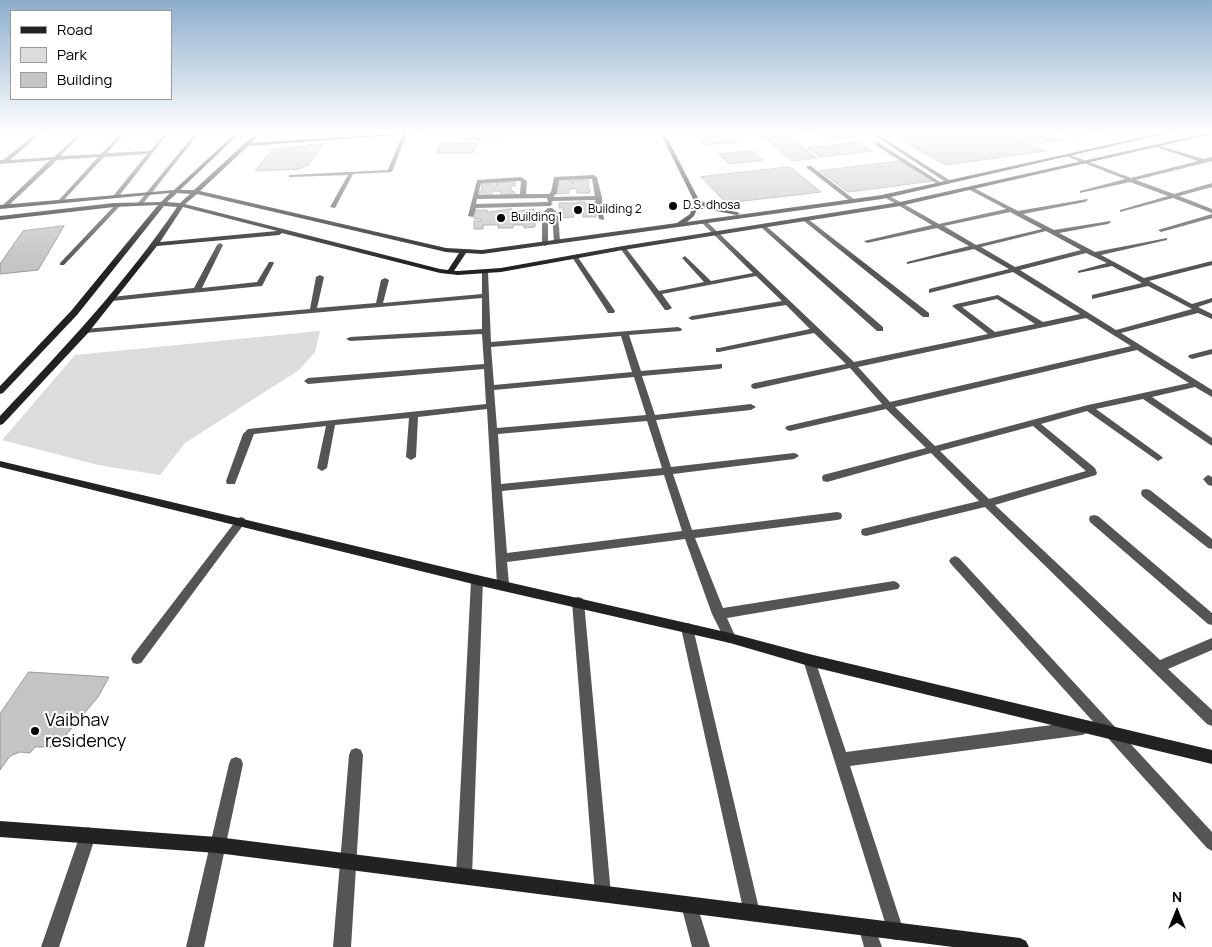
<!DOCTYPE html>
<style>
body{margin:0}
#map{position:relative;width:1212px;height:947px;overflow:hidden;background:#fff;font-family:Manrope,sans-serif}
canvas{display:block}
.legend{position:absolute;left:10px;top:10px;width:162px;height:90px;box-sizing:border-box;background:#fff;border:1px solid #999;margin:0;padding:6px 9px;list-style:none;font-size:15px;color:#000}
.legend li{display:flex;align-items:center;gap:10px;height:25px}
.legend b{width:25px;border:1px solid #999}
.north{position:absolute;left:1152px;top:887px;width:50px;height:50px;-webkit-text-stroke:4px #fff;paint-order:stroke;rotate:0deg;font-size:14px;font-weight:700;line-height:20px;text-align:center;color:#000}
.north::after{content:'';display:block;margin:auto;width:18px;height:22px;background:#000;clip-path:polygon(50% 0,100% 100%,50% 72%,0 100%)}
</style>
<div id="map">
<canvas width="1212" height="947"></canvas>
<ul class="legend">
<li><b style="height:6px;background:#222"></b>Road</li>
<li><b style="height:14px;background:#dcdcdc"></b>Park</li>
<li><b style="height:14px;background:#c4c4c4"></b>Building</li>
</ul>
<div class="north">N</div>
</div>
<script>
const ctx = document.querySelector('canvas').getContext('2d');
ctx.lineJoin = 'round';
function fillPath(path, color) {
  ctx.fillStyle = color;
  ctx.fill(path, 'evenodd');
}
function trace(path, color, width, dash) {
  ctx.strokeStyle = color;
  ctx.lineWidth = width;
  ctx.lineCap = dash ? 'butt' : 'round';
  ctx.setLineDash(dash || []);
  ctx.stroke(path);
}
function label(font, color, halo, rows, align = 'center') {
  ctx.font = font + ' Manrope,sans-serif';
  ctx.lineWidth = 4;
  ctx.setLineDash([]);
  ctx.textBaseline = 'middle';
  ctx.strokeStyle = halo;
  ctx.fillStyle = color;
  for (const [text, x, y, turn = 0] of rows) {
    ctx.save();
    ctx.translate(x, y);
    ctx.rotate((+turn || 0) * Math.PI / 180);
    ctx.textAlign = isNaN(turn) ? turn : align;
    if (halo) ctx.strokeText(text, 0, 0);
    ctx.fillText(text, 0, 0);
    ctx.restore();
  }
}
fillPath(new Path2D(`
 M320,331L315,352L299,370L185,443L160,475L98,465L2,440L75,355Z`), '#dcdcdc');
const building = new Path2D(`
 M466,132H500L498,139H462Z
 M753,132H811L813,133L763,139Z
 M822,132H847L855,137L833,139Z
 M915,132H1003L1045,151L946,165L891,135Z
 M1009,132H1040L1061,140L1038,144Z
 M1057,132H1101L1070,137Z
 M728,134L738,142L705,145L696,136Z
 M791,138L817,158L792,161L767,140Z
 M859,142L873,151L821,157L808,148Z
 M325,143L308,165L300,169L255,171L272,150Z
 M441,143H477L473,153H436Z
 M752,151L763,160L729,164L719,154Z
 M901,161L933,181L848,192L820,171Z
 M790,167L821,192L726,203L701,177Z
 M564,180H572L573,184V180H589L588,189H590V193H577V189H569V193L555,194V190H559V185H555V181Z
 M490,182H497V186L498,182H515V186H511V191H514L515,195H501V191H492V195L479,196V192L482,191L481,183L490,184Z
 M578,202H585V204L595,202L594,212H596V217H583V213H574V217L559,218V214H563V208H559V203H577L578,207Z
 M512,209V212L534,209L535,217H528L529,220L535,219V227L524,228V225H513V228H498L499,225H483V229H474V221H481V219H474L475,210H487V212Z
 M64,226L38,270L0,274V264L23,231Z
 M29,672L109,677L98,697L56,747H35L30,753L20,752L10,756L0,770V714Z`);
fillPath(building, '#c4c4c4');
trace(building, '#999', 1);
fillPath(new Path2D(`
 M405,132L407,133L392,172L353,174L335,208L330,207L348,175L290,177L288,176L290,175L388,170L403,133Z
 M894,132H904L880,136L951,181V183H947L874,135Z
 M875,143H879L940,182L936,183L875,145Z
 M807,166H811L855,200V202H851L807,168Z
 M115,205L120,206L64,265H60V263Z
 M241,517L244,518L246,521L244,524L141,663L137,664L133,663L131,659L133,655L238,518Z`), '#555');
fillPath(new Path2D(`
 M38,132H43L10,160L54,157L81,132H85L60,156L101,154L122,132H126L107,153L150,151L165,132H169L119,196L114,195L147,154L104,157L61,203L58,201L59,200L98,157L57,160L7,207H3V205L50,160L0,164V160H3Z
 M196,132H200L142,205H138V203Z
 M1153,144L1204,159L1212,157V161L1136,180L1174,194L1212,183V187L1179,196L1212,209V213L1173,198L1120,212V210L1168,196L1130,182L1080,193V191L1125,179L1063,155L1068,154L1131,178L1198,161L1153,146Z
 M594,175L597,177L602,198L604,220L599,219L595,200L553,201L551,202L553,204L550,206L476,208L473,217L468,216L477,180L521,177L527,181L526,194H549L551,192L554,177ZM592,179L595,196L553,197L557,193L559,180ZM520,181L521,182L520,194L478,195L481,183ZM547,198L548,202L476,204L477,199Z
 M972,187L1018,211L1087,199L1088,200L1085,202L1023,214L1054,230L1110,221L1111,222L1108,224L1059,233L1095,252L1167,238V240L1101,255L1144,278L1212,261V265L1149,281L1192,304L1212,298V302L1198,307L1212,314V319L1198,313L1121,333L1212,390V397L1195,387L1152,397L1212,438V446L1143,399L1096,409L1161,456L1163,458L1158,461L1087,411L1041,424L1095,468L1097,473L1096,475L995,505L1160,660L1212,638V650L1168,669L1212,710V726L1207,724L985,507L866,536L862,535L861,532L862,529L866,528L979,501L931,453L827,482L823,481L822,478L823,475L926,448L886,409L790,431L787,430L785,428L787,426L882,404L850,368L755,389L752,388L751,386L752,384L755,383L846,364L814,333L719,352H716V348H719L810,329L786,305L692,320L688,318L692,316L782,301L756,276L662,294L672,308L668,310H665L620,248L625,247L659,291L704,282L683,259L682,258L685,256L711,281L753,273L701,222L706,221L854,362L988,334L952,306L956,304L998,295L1043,322L1080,314L1013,272L929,293V289L1009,269L974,249L907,264V262L969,246L937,228L867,243L864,241L932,225L884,197V195L886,194L939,224L1006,209L970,190V188ZM1010,212L1042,229L976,245L944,226ZM1046,231L1081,250L1015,267L981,247ZM1086,253L1107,263L1078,271V273L1112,266L1142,283L1092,295V299L1148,286L1192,309L1116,330L1020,270ZM997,299L1035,324L995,332L962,307ZM1086,318L1131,346L890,402L858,367ZM1137,350L1189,383L1088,405L935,446L895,407ZM1033,426L1086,471L989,499L940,451Z
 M548,208H552L558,213L560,242L557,244L554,242L552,214L550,212L548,214V244L545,246L542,244V213Z
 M1212,214V218L1161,232L1158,230Z
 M804,219H808L929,313V317H923L804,221Z
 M762,226H766L883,327V331H877L762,228Z
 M220,243L223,245L202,288L257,282L269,262H273L274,263L262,286L112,301L108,299L112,297L194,288L217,245Z
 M575,255L577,256L615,311L614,313H608L607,311L572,257Z
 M485,270L488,272L491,342L678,327L682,329L681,331L629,335L641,371L722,364V368L719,369L642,376L655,415L751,404L756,407L751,410L656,420L671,467L794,453L797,454L799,456L794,459L673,474L692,530L837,512L841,513L842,516L841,519L837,520L695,538L723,608L894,581L898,583L900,586L898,589L727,618L736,638L734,642L730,643L726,642L712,614L685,539L507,562L509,584L507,587L503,589L499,587L497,584L487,409L418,417L416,457L411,460L406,457L409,418L335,425L327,468L322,471L317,468L326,426L254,434L236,481L235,484H227L226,481L243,434L248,429L486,404L484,369L308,384L304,381L308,378L484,364L482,334L350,341L346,339L350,337L482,329V298L85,333L81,331L85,329L310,309L316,277L320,275L324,277L317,308L376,303L381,280L385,278L389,280L383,303L482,294V272ZM621,336L632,372L494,385L491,347ZM634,377L646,415L497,428L494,390ZM647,421L662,468L501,484L498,434ZM664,475L682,531L507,553L502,491Z
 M1212,349V354L1192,359L1188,357L1189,355Z
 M1208,475L1212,477V486L1208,485L1203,479Z
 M1146,489L1150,490L1212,539V549L1208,548L1142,496L1141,493L1142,490Z
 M1094,515L1098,516L1212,613V625L1208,624L1090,522L1089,519L1090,516Z
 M955,556L959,558L1212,832V851L1207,848L951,564L949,561L951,558Z
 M477,575L481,577L483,580L472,876L470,882L464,884L458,882L456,876L471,580L473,577Z
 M578,597L582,598L584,602L611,894L609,900L603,902L597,900L595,894L572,602L574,598Z
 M687,623L691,624L693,628L760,913L758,919L752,921L746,919L744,913L681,628L683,624Z
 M809,654L814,656L815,660L846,752L1082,721L1087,723L1089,728L1087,733L1082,735L850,766L904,932L902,938L896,940L890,938L888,932L803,660L804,656Z
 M356,748L361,750L363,755L351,947H333L349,755L351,750Z
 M236,757L241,759L243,764L204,947H186L229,764L231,759Z
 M88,827L93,830L96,835L59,947H41L80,835L83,830Z
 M689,897L695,899L697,905L710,947H692L681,905L683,899Z
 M867,921L873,923L882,947H864L859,929L861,923Z`), '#555');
fillPath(new Path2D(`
 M237,132H241L180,190H194L257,132H261L251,143L424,132L422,133L248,146L200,191L446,248L482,250L677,223L690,214L694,201L660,132H664L699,200L714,207L740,213L737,215L710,210L699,205L694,216L687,222L882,195L1166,132H1173L882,199L482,254L466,253L454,271H458L501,268L623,246L900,202L1212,132V134L900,206L623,250L501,272L458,275L440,273L282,233L279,235L157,246L88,333L3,424L0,425V416C64,348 124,285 177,207L164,206L77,315L3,393L0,394V386L71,311L158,205L114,207L0,220V216L114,203L161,202L170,193L0,209V205L174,190ZM177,193L190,194L180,203L167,202ZM197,194L446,252L459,253L448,270L440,269L185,204ZM183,207L277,231L160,242Z
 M0,461L477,575L730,633L809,654L1212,750V764L809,666L730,643L477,585L0,467Z
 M0,821L217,837L1020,938L1026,941L1029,947H953L217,853L0,837Z`), '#222');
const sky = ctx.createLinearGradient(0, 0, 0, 264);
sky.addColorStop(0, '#8cadcc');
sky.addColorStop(0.5, '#fff');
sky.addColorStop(1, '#ffffff00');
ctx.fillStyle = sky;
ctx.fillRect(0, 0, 1212, 264);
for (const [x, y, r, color] of [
 [673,206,5,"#000"],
 [578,210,5,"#000"],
 [501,218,5,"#000"],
 [35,731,5,"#000"]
]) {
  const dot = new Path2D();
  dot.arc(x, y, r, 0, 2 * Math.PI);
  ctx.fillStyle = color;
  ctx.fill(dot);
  trace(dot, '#fff', 2);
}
label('12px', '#000', '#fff', [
 ["D.S. dhosa",683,206],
 ["Building 2",588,210],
 ["Building 1",511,218]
], 'left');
label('18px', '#000', '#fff', [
 ["Vaibhav",45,721],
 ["residency",45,742]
], 'left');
</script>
